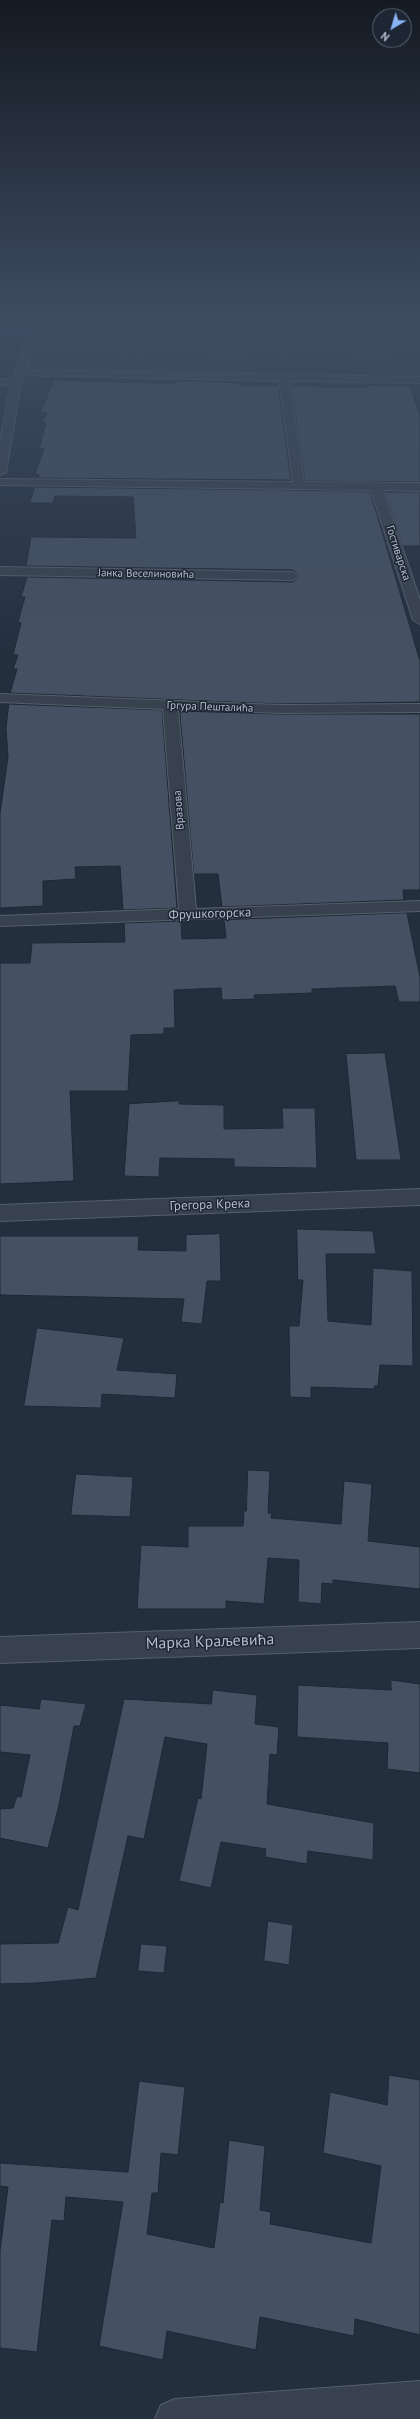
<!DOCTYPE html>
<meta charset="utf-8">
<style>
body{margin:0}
#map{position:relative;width:420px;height:2419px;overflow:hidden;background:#242f3e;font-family:"PT Sans",sans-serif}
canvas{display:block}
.north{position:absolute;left:372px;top:8px;width:40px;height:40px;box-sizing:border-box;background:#1d2633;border:1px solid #59626f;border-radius:50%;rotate:218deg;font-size:11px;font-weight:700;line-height:16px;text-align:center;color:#b4bcc9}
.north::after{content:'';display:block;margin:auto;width:14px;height:18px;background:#8ab4f8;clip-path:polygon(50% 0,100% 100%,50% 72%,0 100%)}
</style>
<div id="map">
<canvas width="420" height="2419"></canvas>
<div class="north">N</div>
</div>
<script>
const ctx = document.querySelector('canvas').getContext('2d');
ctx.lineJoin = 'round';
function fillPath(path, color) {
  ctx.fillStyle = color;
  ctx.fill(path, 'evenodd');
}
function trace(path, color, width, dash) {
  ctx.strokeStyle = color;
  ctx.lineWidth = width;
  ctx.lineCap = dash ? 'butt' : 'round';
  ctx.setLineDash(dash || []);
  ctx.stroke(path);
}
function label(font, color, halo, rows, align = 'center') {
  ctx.font = font + ' "PT Sans",sans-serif';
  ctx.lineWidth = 3;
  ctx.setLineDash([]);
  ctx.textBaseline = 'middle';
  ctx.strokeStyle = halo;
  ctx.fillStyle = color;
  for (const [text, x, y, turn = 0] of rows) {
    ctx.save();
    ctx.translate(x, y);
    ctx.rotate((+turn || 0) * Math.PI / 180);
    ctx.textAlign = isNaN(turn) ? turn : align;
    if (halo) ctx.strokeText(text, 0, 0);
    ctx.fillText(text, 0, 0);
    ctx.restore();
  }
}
fillPath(new Path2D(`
 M43,324H420V376L24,371Z`), '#263c3f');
const building = new Path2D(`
 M54,380L175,384L176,381L221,382L239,383L238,385L278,386L291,480L38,478L39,474H35L44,449H39L46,423H42L47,413H41Z
 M367,385L410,386L420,416V482L305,481L291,386L367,388Z
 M35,487L370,491L420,661V702L280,704L10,693L17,669H13L18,655H13L21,623L18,622L25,597H21L27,577L293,582L300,576L293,570L26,566L31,537L136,538L133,497L55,496L53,503H30Z
 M385,492H420V546H403Z
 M9,704L162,710L177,908L123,910L120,866L75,867L76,879L43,881V906L0,908V813L8,757L6,729Z
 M180,711L280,714H420V890H403L404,900L222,907L218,874H194Z
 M407,913L420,977V1002H399L395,986L312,989V993L254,995L255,999L222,1000L221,988L174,990L175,1028H164V1034L131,1035L128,1091H70L74,1181L0,1184V963H30L32,943L125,942L124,923L181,921L182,939L226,938L224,920Z
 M385,1053L401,1160H356L346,1054Z
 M179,1101V1104L224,1105V1129L283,1128L282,1108H315L317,1168L234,1167V1159L160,1158L159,1177L124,1176L129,1104Z
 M297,1229L373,1231L376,1254H326L328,1321L371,1325L373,1268L412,1271L413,1366L380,1365L378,1386H374L375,1389L311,1387V1398L290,1397L289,1326H299L303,1280H298Z
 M220,1234L221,1281H207L202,1324L181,1322L184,1299L0,1295V1236H139L138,1250L186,1251V1235Z
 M37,1328L124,1338L117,1370L177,1374L175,1398L102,1394L101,1408L24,1406Z
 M248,1470L270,1471L268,1513H272L271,1518L341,1524L344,1481L372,1484L368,1541L420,1547V1589L333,1580V1584L322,1583L321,1604L298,1602L299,1560L268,1558L264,1604L226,1601V1609H137L141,1545L188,1547V1526H243L244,1511H246Z
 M76,1474L133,1477L130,1517L71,1515Z
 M391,1680L420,1684V1773L387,1769L388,1743L297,1737L298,1685L391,1690Z
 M213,1690L257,1695L255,1724L279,1727L277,1755L270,1754L267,1804L374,1823L373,1860L308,1851L307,1864L265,1857L266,1849L221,1842L211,1888L179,1881L198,1798L201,1799L207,1744L165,1737L144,1839L128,1836L96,1978L37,1983L0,1984V1944L58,1943L68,1907L78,1910L124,1699L211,1704Z
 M41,1699L86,1704L80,1726H74L59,1805L48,1848L0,1838V1809L13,1808L17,1796L21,1797L30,1755L0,1752V1705L39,1709Z
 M268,1921L293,1925L289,1965L264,1961Z
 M141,1944L167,1946L164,1973L138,1971Z
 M389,2075L420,2080V2335L355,2319L354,2336L260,2317L256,2350L167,2331L163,2360L99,2346L123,2202L66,2197L64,2221L52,2220L37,2352L0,2348V2251L8,2187L0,2186V2163L128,2172L139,2081L185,2087L178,2155L161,2153L158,2193H152L147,2234L214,2248L220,2202L223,2203L229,2140L265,2146L260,2210L271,2212L270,2224L371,2243L381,2166L323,2153L330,2092L387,2105Z`);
fillPath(building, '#455162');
trace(building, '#1f2835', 1);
const minor = new Path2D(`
 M20,370L420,377V383L289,381L304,482L420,483V491L383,490L420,600V624L413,620L371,490L0,485V479L293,482L279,381L16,375L15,373Z
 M0,379L16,380L21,383L16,386L0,385Z
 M0,567L293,572L299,576L293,580L0,575Z
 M0,694L280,705L420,704V712L280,713L178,709L196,909L420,901V911L0,926V916L179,909L163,709L0,702Z
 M420,1189V1205L0,1221V1205Z
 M420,1622V1648L0,1663V1637Z
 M420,2381V2419H155L161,2405L175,2399Z`);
const tertiary = new Path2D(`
 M33,324H43L21,383L6,472L0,475V441L11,383Z`);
trace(minor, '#565f6c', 2);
trace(tertiary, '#565f6c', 2);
trace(new Path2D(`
 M81,324L102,337L143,352L144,358
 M116,324V341L250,358
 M252,324L272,325L284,361
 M272,325L356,352L396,361
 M172,347L242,334L273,324
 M363,353L372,334
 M121,355L167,348
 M300,360L339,324
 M355,360L376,357`), '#44595c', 1, [1.5, 1.5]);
fillPath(minor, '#38414e');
fillPath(tertiary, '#38414e');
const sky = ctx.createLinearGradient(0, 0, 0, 663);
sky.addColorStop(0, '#141a22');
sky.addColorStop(0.49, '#3f4d63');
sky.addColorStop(1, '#3f4d6300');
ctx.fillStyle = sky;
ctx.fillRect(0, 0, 420, 663);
label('11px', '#b4bcc9', '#1d2633', [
 ["Гостиварска",398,553,72],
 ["Јанка Веселиновића",146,574,1],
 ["Гргура Пешталића",210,707,2],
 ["Вразова",179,810,-95]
]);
label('13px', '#b4bcc9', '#1d2633', [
 ["Фрушкогорска",210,914,-2],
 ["Грегора Крека",210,1205,-2]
]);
label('16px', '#b4bcc9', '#1d2633', [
 ["Марка Краљевића",210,1642,-2]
]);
</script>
